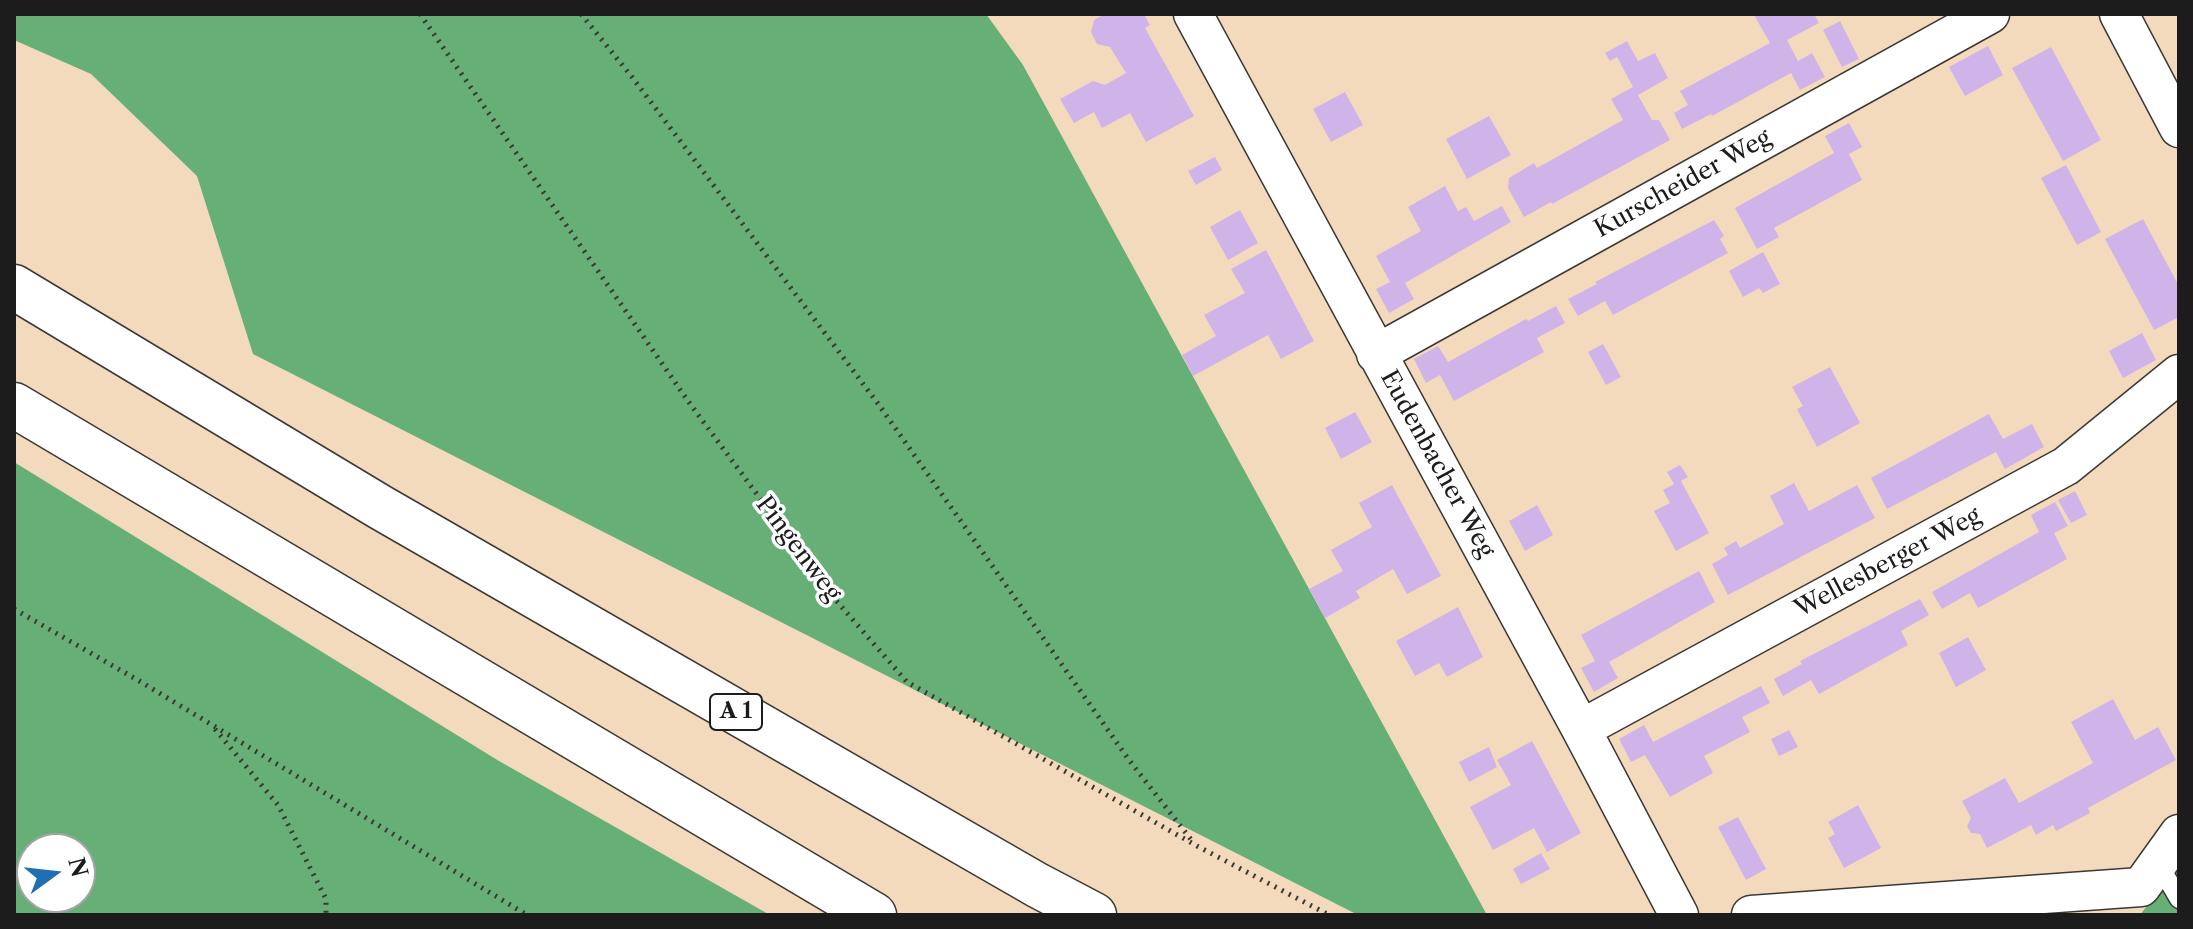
<!DOCTYPE html>
<style>
body{margin:0}
#map{position:relative;width:2193px;height:929px;overflow:hidden;background:#f4dabc;font-family:"Libre Caslon Text",serif}
canvas{display:block}
.frame{position:absolute;inset:0;border:16px solid #1c1c1c;pointer-events:none}
.north{position:absolute;left:16px;top:833px;width:80px;height:80px;box-sizing:border-box;background:#fff;border:2px solid #a4a4a4;border-radius:50%;rotate:75deg;font-size:22px;font-weight:700;line-height:32px;text-align:center;color:#1c1c1c}
.north::after{content:'';display:block;margin:auto;width:28px;height:36px;background:#1f6fb2;clip-path:polygon(50% 0,100% 100%,50% 72%,0 100%)}
</style>
<div id="map">
<canvas width="2193" height="929"></canvas>
<div class="frame"></div>
<div class="north">N</div>
</div>
<script>
const ctx = document.querySelector('canvas').getContext('2d');
ctx.lineJoin = 'round';
function fillPath(path, color) {
  ctx.fillStyle = color;
  ctx.fill(path, 'evenodd');
}
function trace(path, color, width, dash) {
  ctx.strokeStyle = color;
  ctx.lineWidth = width;
  ctx.lineCap = dash ? 'butt' : 'round';
  ctx.setLineDash(dash || []);
  ctx.stroke(path);
}
function label(font, color, halo, rows, align = 'center') {
  ctx.font = font + ' "Libre Caslon Text",serif';
  ctx.lineWidth = 7;
  ctx.setLineDash([]);
  ctx.textBaseline = 'middle';
  ctx.strokeStyle = halo;
  ctx.fillStyle = color;
  for (const [text, x, y, turn = 0] of rows) {
    ctx.save();
    ctx.translate(x, y);
    ctx.rotate((+turn || 0) * Math.PI / 180);
    ctx.textAlign = isNaN(turn) ? turn : align;
    if (halo) ctx.strokeText(text, 0, 0);
    ctx.fillText(text, 0, 0);
    ctx.restore();
  }
}
fillPath(new Path2D(`
 M14,14H986L1023,65L1487,915H1358L253,354L197,176L91,74L14,40Z
 M14,462L499,761L770,915H14ZM32,849H80V897H32Z
 M2179,863V915H2140Z`), '#66b078');
fillPath(new Path2D(`
 M1105,14L1114,16L1144,14L1150,25L1145,28L1194,116L1146,142L1130,113L1102,128L1094,112L1074,123L1060,99L1093,81L1105,85L1126,73L1110,47L1097,44L1091,32L1094,20Z
 M1757,14H1814L1819,23L1787,40L1798,61L1812,53L1825,77L1800,90L1791,73L1712,116L1711,114L1682,129L1674,113L1688,105L1680,91L1770,43L1754,15Z
 M1840,21L1859,59L1842,67L1823,30Z
 M1627,41L1638,61L1655,53L1668,78L1638,95L1652,120H1659L1670,140L1552,204L1551,202L1524,217L1508,188L1509,178L1534,163L1537,168L1623,120L1611,99L1633,87L1617,57L1610,61L1605,53Z
 M1988,46L2003,75L1965,96L1949,67Z
 M2051,47L2101,140L2063,161L2012,68Z
 M1345,92L1363,125L1331,142L1313,109Z
 M1489,116L1511,155L1467,179L1446,139Z
 M1849,123L1862,147L1849,154L1862,180L1774,228L1779,237L1757,249L1735,208L1834,153L1825,136Z
 M1215,157L1222,170L1196,185L1188,171Z
 M2066,165L2101,232L2077,245L2041,178Z
 M1445,186L1458,211L1466,207L1474,221L1502,206L1511,222L1405,283L1414,299L1389,313L1376,289L1390,282L1376,256L1421,231L1408,207Z
 M1240,210L1258,243L1228,260L1210,227Z
 M2143,219L2179,286V317L2154,330L2105,239Z
 M1714,220L1724,236L1720,239L1728,253L1613,315L1605,301L1578,316L1568,299L1597,284L1595,282Z
 M1266,250L1314,341L1281,359L1268,335L1193,376L1182,355L1216,336L1204,315L1245,293L1231,269Z
 M1763,252L1780,284L1763,293L1759,288L1743,297L1729,271Z
 M1556,306L1565,323L1537,338L1544,352L1454,401L1440,375L1426,383L1414,359L1438,346L1448,362L1526,319L1528,321Z
 M2142,333L2156,360L2123,378L2109,351Z
 M1603,344L1621,377L1606,385L1588,352Z
 M1830,367L1860,423L1817,447L1797,409L1803,406L1792,387Z
 M1355,412L1372,442L1341,459L1325,428Z
 M1989,414L2003,439L2032,424L2044,447L2005,469L1996,452L1887,509L1871,478Z
 M1680,465L1688,477L1681,481L1709,533L1676,551L1654,511L1670,503L1663,490L1674,484L1667,472Z
 M1794,483L1809,511L1857,485L1875,518L1728,595L1712,564L1728,555L1724,548L1736,541L1740,548L1784,524L1770,496Z
 M1392,485L1441,576L1407,594L1393,569L1356,591L1360,598L1325,618L1309,589L1343,571L1331,550L1372,527L1359,503Z
 M2075,491L2087,515L2071,523L2058,500Z
 M2055,502L2068,526L2054,533L2067,559L1978,608L1970,593L1942,609L1932,592L2039,532L2031,515Z
 M1537,505L1553,535L1525,551L1509,521Z
 M1699,571L1715,602L1609,662L1618,678L1594,692L1581,668L1595,661L1581,635Z
 M1920,599L1929,615L1901,631L1908,645L1819,694L1811,680L1783,696L1774,679L1802,664L1800,661Z
 M1458,607L1483,657L1447,677L1439,663L1415,676L1396,641Z
 M1968,637L1986,670L1956,687L1939,653Z
 M1761,686L1770,703L1742,717L1750,732L1704,756L1713,773L1670,797L1645,755L1631,762L1619,739L1644,725L1653,742Z
 M2113,699L2135,740L2158,727L2176,760L2088,808L2090,813L2056,831L2053,825L2036,835L2031,825L1987,848L1980,834L1971,833L1967,826L1971,818L1962,801L2005,778L2019,803L2093,763L2071,722Z
 M1789,730L1798,747L1779,756L1771,739Z
 M1532,741L1581,833L1547,852L1534,828L1493,850L1470,807L1511,785L1497,760Z
 M1489,747L1497,767L1469,782L1459,762Z
 M1858,805L1881,848L1844,868L1828,838L1835,834L1828,822Z
 M1738,817L1766,869L1746,880L1718,827Z
 M1541,853L1550,869L1521,884L1513,869Z`), '#d0b4e9');
const service = new Path2D(`
 M2158,863L2179,899`);
const minor = new Path2D(`
 M1193,14L1581,729L1679,915
 M2119,14L2179,128
 M1376,354L1990,14
 M1581,729L2066,466L2179,374
 M1751,915L2141,887L2179,834`);
const motorway = new Path2D(`
 M14,287L380,507L1037,885L1094,915
 M14,405L874,915`);
trace(service, '#3c3834', 21);
trace(minor, '#3c3834', 41);
trace(motorway, '#3c3834', 47);
trace(new Path2D(`
 M420,14L688,401L833,597L907,682L1197,846L1329,915
 M581,14L632,77L879,405L1129,760L1193,842
 M14,609L141,682L527,915
 M215,729L278,805L326,899V915`), '#3c3834', 5, [2, 6]);
trace(service, '#fff', 18);
trace(minor, '#fff', 38);
trace(motorway, '#fff', 44);
for (const [x, y, w] of [
 [736,712,52]
]) {
  const box = new Path2D();
  box.roundRect(x - w / 2, y - 18, w, 36, 6);
  ctx.fillStyle = '#fff';
  ctx.fill(box);
  trace(box, '#1c1c1c', 2);
}
label('bold 22px', '#1c1c1c', null, [
 ["A 1",736,712]
]);
label('24px', '#1c1c1c', '#fff', [
 ["Kurscheider Weg",1683,184,-29],
 ["Eudenbacher Weg",1437,464,61],
 ["Pingenweg",798,549,53],
 ["Wellesberger Weg",1888,563,-28]
]);
</script>
